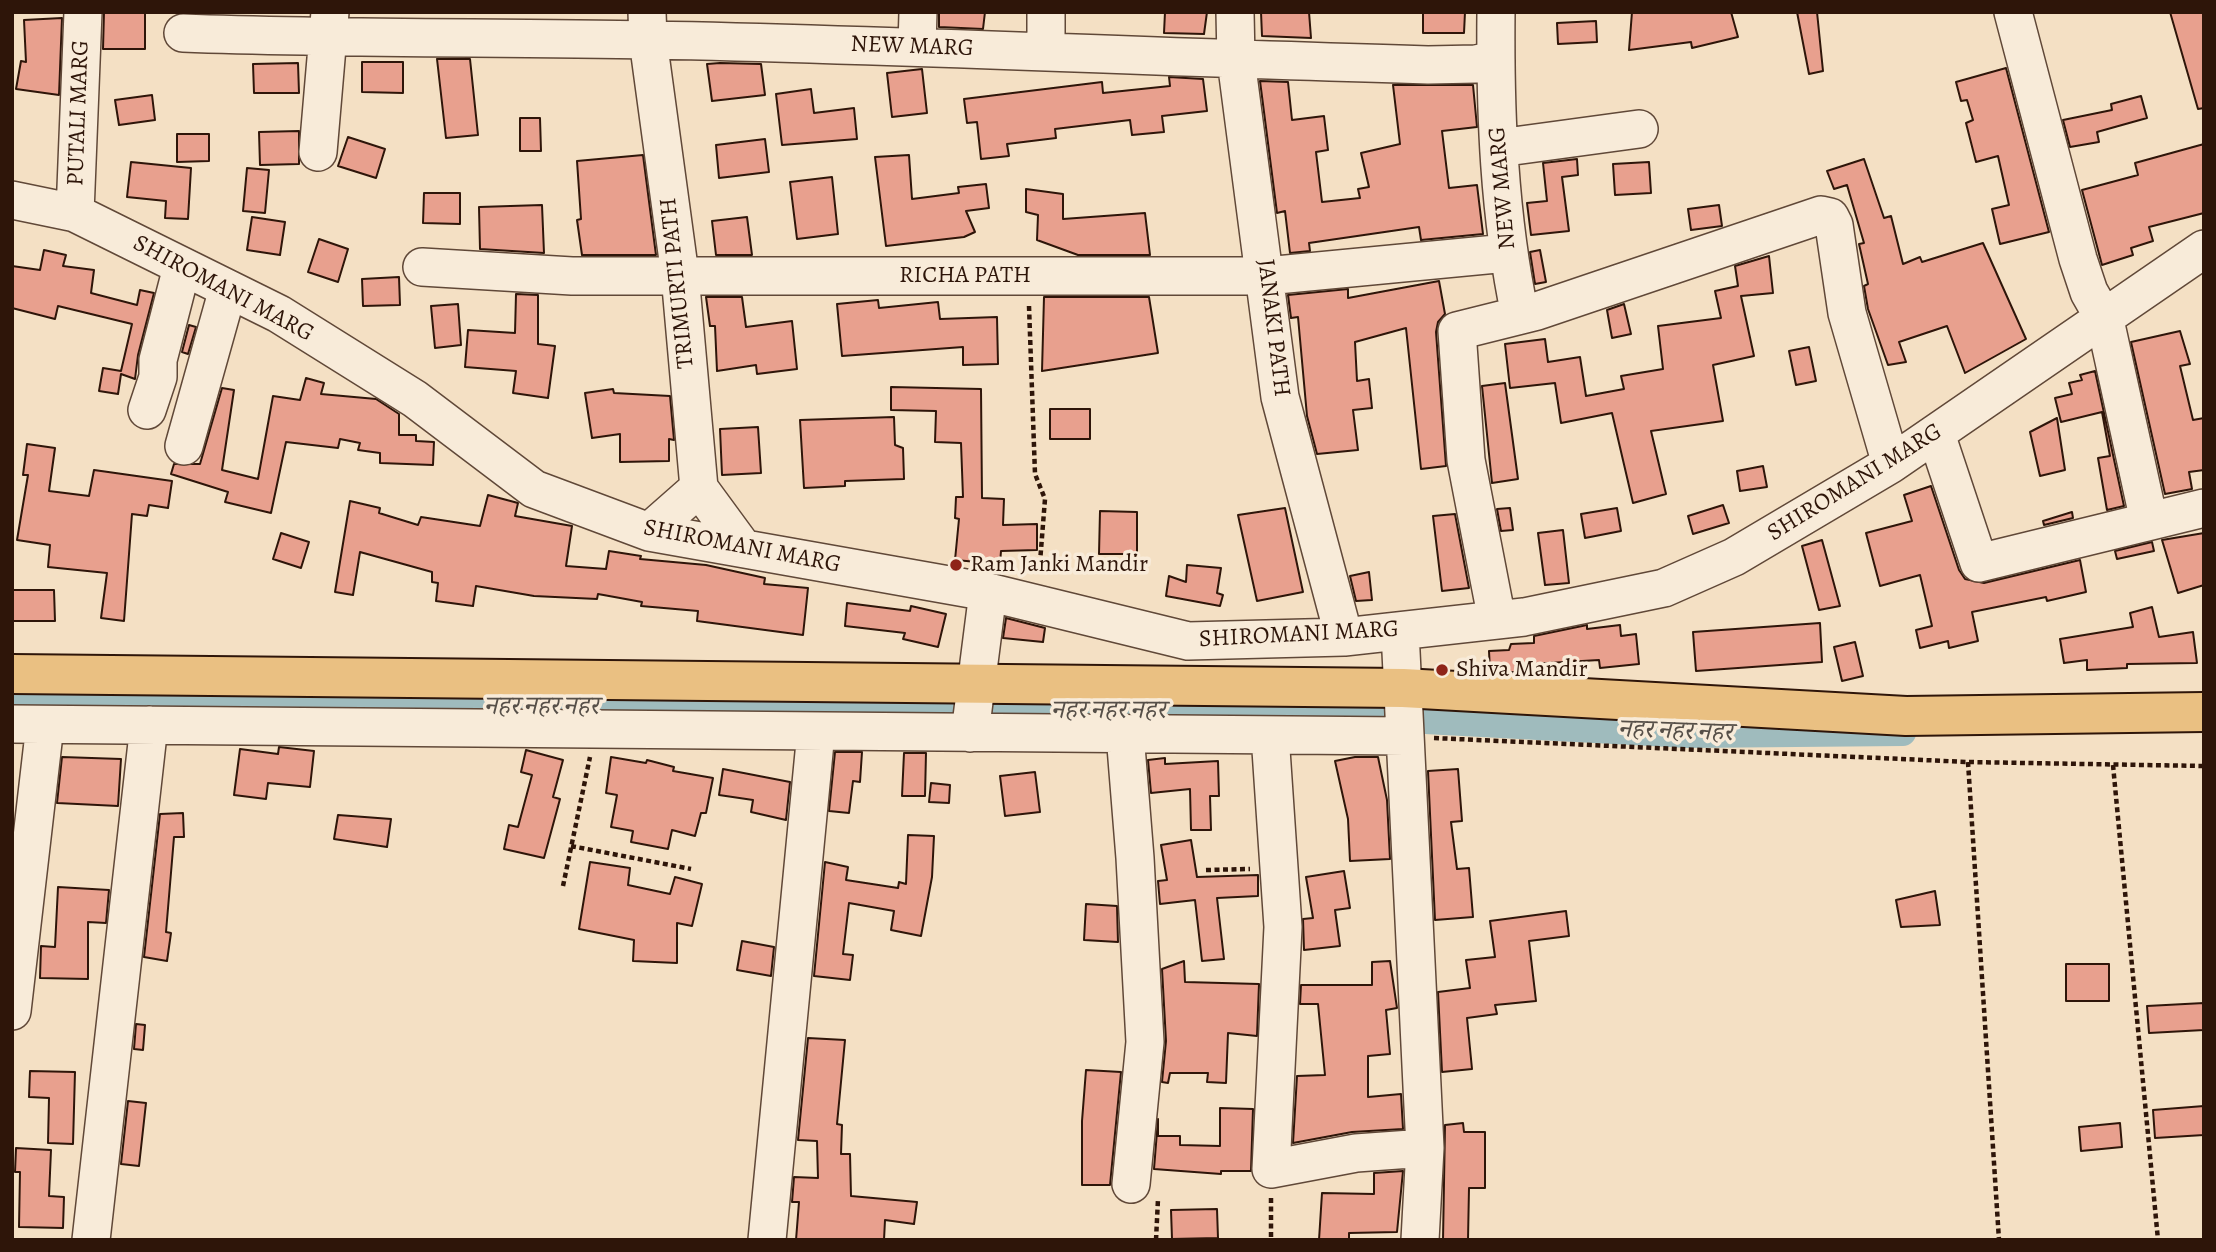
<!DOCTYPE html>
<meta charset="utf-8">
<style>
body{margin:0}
#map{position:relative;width:2216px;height:1252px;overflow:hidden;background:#f4e0c4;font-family:Alegreya,serif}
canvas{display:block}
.frame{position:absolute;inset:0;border:14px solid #2e1509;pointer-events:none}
</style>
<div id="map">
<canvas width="2216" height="1252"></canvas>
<div class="frame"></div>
</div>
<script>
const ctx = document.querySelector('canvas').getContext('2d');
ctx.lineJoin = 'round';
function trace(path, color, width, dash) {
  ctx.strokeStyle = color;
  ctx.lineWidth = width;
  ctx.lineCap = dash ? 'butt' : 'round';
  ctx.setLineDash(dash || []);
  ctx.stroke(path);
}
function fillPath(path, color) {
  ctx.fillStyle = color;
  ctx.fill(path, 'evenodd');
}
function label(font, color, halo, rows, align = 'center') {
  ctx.font = font + ' Alegreya,"Noto Serif Devanagari",serif';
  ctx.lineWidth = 7;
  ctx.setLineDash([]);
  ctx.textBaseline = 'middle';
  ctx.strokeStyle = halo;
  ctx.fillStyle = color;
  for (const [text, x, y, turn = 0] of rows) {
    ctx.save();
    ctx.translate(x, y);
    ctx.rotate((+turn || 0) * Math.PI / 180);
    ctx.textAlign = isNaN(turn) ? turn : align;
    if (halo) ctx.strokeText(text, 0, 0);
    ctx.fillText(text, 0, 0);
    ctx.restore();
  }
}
trace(new Path2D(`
 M12,705H500L1275,713L1688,735L1903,733`), '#9fbbbd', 26);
const building = new Path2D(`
 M104,12H145V49H103Z
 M939,12H985L983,29L939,27Z
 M1165,12H1207L1204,34L1164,33Z
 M1261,12H1309L1311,38L1262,36Z
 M1423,12H1465L1464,33H1423Z
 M1632,12H1731L1738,37L1692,48L1691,42L1629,50Z
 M1797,12H1817L1823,71L1809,74Z
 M2170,12H2204V108L2198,109Z
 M62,18L59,95L16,89L21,61L26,62L24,20Z
 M1596,21L1597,42L1558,44L1557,23Z
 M437,59H470L478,135L446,138Z
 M362,62H403V93L362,92Z
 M298,63L299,93H254L253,64Z
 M720,63L761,64L765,95L712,101L707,64Z
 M2006,68L2049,232L2000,244L1992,209L2009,205L1998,156L1976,162L1966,123L1973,120L1967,100L1961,101L1956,82Z
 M922,69L927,113L892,117L887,73Z
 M1169,77L1203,79L1207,111L1162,116L1164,132L1132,135L1130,120L1055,129L1056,138L1007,144L1009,156L981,159L977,122L967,123L964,99L1102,82L1103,93L1170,86Z
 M1260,81L1288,82L1292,120L1324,116L1328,150L1316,152L1322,202L1360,198L1358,189L1369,187L1361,153L1400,144L1393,85H1473L1477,127L1442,131L1449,188L1477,185L1483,234L1421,240L1419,227L1309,243L1310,251L1290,253L1285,211L1277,213Z
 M811,89L814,113L854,108L857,139L782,145L776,94Z
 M152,95L155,120L119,125L115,100Z
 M2141,96L2147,118L2097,132L2099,142L2070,147L2063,120L2112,110L2111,104Z
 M520,118H540L541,151H520Z
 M299,131V164L260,165L259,132Z
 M177,134H209V161L177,162Z
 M348,137L385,149L376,178L338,166Z
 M765,139L769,172L719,178L716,145Z
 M2204,144V213L2149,227L2153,241L2131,248L2133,255L2102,265L2082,190L2138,175L2135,163Z
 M643,155L656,255H582L577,220L581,219L577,161Z
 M909,155L912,199L959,193L958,187L986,184L989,208L966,211L975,232L964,237L886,246L875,157Z
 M1577,159L1578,175L1562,177L1569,231L1531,235L1527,203L1547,201L1543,163Z
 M1864,159L1884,218L1891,216L1903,264L1920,257L1922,262L1983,243L2026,339L1965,373L1947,326L1899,342L1906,362L1888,365L1868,309L1864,286L1868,284L1859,244L1864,243L1847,185L1834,189L1827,171Z
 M131,162L191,168L188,219L165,218L166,201L127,197Z
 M1649,162L1651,193L1615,195L1613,164Z
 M247,168L269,170L265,213L243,211Z
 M832,177L838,234L797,239L790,182Z
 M1026,189L1063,194V219L1145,213L1150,255H1078L1037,240L1038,215L1026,212Z
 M424,193H460V224L423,223Z
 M542,205L544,253L480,249L479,207Z
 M1719,205L1722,226L1691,230L1688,209Z
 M252,217L285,222L280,255L247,250Z
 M747,217L752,255H716L712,221Z
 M319,239L348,249L338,282L308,272Z
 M44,250L66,255L63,266L94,270L91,293L137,305L140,290L154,293L138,355L135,379L121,374L118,394L99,391L103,368L121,371L132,324L58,306L55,319L12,308V266L40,270Z
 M1540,250L1546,282L1535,284L1530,252Z
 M1769,256L1773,293L1741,296L1754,356L1713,365L1723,421L1651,431L1666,494L1633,503L1612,413L1561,423L1555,383L1510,388L1505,344L1545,339L1548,362L1580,357L1586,396L1624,389L1621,376L1663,369L1658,326L1721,318L1715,291L1738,286L1735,266Z
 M399,277L400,305L363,306L362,279Z
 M1439,281L1445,314L1438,322L1436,332L1446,466L1421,469L1406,328L1355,342L1357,381L1369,379L1372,408L1353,410L1358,450L1317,454L1307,416L1298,317L1291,318L1288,295L1348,289V298Z
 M516,294L538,295V344L555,346L548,398L513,393L516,371L465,367L468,330L515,333Z
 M706,297H742L746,327L792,321L797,369L757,374L756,365L717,371L715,326H710Z
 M1044,297H1149L1158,353L1042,371Z
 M878,300L879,308L938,302L940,319L997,317L998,364L963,365V347L842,356L837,304Z
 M458,304L461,345L435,348L431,306Z
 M1624,304L1631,334L1612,338L1607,310Z
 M189,325L196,327L188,354L182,352Z
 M2180,331L2190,364L2180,366L2193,420L2204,418V470L2189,472L2192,489L2165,494L2131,342Z
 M1809,347L1816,381L1796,385L1789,351Z
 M2095,371L2124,506L2107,510L2098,458L2110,456L2102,412L2061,422L2055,398L2072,394L2069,383L2082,380L2080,375Z
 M306,378L324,383L321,394L376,399L399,414V435H416V441L434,442L433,465L380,463V453L358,450L360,443L340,439L338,448L286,442L271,513L225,502L228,492L171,474L174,464H200L222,388L234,390L222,470L258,479L273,396L300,400Z
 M1505,383L1518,479L1492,483L1482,386Z
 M891,387L981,389L982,498L1004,499L1003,525L1037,524V550L1001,551L1000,564L955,560L959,519L955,518L956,497H963L961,443L935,442L936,411L891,410Z
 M613,389L614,393L670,396L674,440L669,439V461L620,462V434L592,438L585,393Z
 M1050,409H1090V439H1050Z
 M894,417L895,445L903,448L904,479L845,481V486L804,488L800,420Z
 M2057,418L2065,470L2040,476L2030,432Z
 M758,427L761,473L722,475L720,429Z
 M27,444L55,448L49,491L89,496L94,470L172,481L168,508L149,505L147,516L132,514L124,621L101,618L107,573L48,567L50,545L17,540L28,475H23Z
 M1763,466L1767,487L1740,491L1737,471Z
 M1931,486L1959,570L1965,579L1984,583L2080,560L2086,592L2047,601L2046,597L1972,612L1978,641L1949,648L1948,641L1920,648L1916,630L1932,626L1920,575L1880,586L1866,533L1912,521L1904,495Z
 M488,495L518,503L515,516L572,526L566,566L606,569L609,551L641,556L640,559L706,565L765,578L764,584L808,588L803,635L697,621L698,611L641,606L642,602L598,594L597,599L534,596L476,586L473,606L436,601L438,583L432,582V572L360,552L353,595L335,592L350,501L380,508L379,513L418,525L421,517L480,526Z
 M1723,505L1729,523L1693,534L1688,516Z
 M1285,508L1303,592L1257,601L1238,515Z
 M1510,508L1513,530L1501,531L1497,509Z
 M1617,508L1621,531L1585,538L1581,514Z
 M1100,511L1137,512V554H1099Z
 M2072,512L2073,518L2044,525L2043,521Z
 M1455,514L1469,588L1442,591L1433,516Z
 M1563,530L1569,583L1545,585L1538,533Z
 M281,533L309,542L301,568L273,559Z
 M2204,533V585L2178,593L2162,540Z
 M1822,540L1840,606L1819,610L1802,546Z
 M2152,542L2154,551L2117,559L2115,551Z
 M1187,565L1221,568L1217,593L1223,595L1220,606L1166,596L1169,576L1186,582Z
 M1369,572L1372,600L1356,601L1350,576Z
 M12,590H54L55,621H12Z
 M847,603L910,611L911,606L946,614L938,647L903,639L905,633L845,626Z
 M2152,607L2159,637L2193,632L2197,663L2127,664V668L2087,670V660L2064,663L2060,639L2133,627L2130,613Z
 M1006,618L1045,628L1043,642L1003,638Z
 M1820,623L1822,662L1696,671L1693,632Z
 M1587,625V629L1620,625L1621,636L1636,634L1639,664L1600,668L1599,660L1531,664V673L1490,671L1489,651L1509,650L1511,644L1534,643V636Z
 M1855,642L1863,676L1842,681L1834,647Z
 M279,747L314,751L310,787L268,783L266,799L234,795L240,749L278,754Z
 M526,750L563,760L553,797L560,799L544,858L504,849L509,825L518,827L532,775L521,772Z
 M835,752H862L860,782L853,781L849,813L829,811Z
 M904,753H926L925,796H902Z
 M62,757L121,759L118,806L57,803Z
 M611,757L646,763L647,760L674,767L673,771L713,778L706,813H701L695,836L672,830L668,849L631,842L633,831L611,827L617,795L606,793Z
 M1355,757H1378L1387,800L1390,859L1350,861L1348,819L1335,761Z
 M1165,758V764L1218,761L1219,796H1210L1211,830H1191L1190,789L1151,793L1148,760Z
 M723,769L790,782L786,820L751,812L753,800L719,795Z
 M1458,769L1462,821L1451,822L1457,869L1469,868L1473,917L1435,920L1428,771Z
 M1035,772L1040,812L1005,816L1000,776Z
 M931,783L950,785L949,803L929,802Z
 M183,813L184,837H174L166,932L171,933L167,961L144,957L160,814Z
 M338,815L391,819L387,847L334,839Z
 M908,835L934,836L932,877L921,936L891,930L894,911L849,903L843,954L853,955L850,980L814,976L825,862L848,867L846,880L898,888L899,882L906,884Z
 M1191,840L1197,877L1258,875V896L1217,898L1224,959L1202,961L1195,900L1160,904L1158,881L1167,880L1161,845Z
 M590,862L630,868L628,885L670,894L675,877L702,884L692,926L677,923V963L633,961L634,940L579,929Z
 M1344,871L1350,908L1335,910L1340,946L1304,950L1303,919L1313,918L1306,877Z
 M58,887L109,890L106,923L88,922V979L40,978L41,946L55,947Z
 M1935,891L1940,925L1901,927L1896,900Z
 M1086,904L1117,906L1118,942L1084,940Z
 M1566,911L1569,936L1529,941L1536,1001L1495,1005L1497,1014L1467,1018L1472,1069L1442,1072L1438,992L1470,988L1466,960L1495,957L1490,921Z
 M742,941L774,947L771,976L737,970Z
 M1184,961L1185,982L1259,984L1257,1036L1228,1033L1226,1083L1207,1082L1208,1073H1170L1168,1083L1162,1082L1166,1041L1162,969Z
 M1390,961L1397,1008L1386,1010L1390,1054L1368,1056V1097L1401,1094L1403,1129L1352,1132L1293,1143L1297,1076L1325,1075L1318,1004H1300L1301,985H1372V962Z
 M2066,964H2109V1001H2066Z
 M2204,1003V1030L2149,1033L2147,1006Z
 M136,1024L145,1025L143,1050L134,1049Z
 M808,1038L845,1040L837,1124L842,1125L841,1154H850L851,1196L917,1202L914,1224L885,1220L884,1240H796L799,1202H792L794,1177L818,1178L817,1141L798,1140Z
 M1086,1070L1121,1072L1110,1185H1082V1121Z
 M30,1071L75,1072L73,1144L48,1143L49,1098L29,1097Z
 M128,1101L146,1103L139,1166L121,1164Z
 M2204,1106V1135L2155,1138L2153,1110Z
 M1220,1108L1253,1109L1251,1171H1221V1174L1154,1169L1158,1119V1136H1180V1145L1220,1146Z
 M1463,1123L1464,1132H1485V1188H1469L1468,1240H1443L1445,1125Z
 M2120,1123L2122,1147L2081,1151L2079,1127Z
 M16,1148L51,1150L49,1196L64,1197L63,1228L19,1227L20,1172H15Z
 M1403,1171L1397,1232L1349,1233V1240H1319L1322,1193L1374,1194V1173Z
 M1217,1209L1218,1238L1172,1239L1171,1210Z`);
fillPath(building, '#e8a08e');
trace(building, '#2e1509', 2);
const minor = new Path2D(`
 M647,12L648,40L680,275L699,488L649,532
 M1235,12L1236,60L1280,397L1344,637
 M1496,12C1495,114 1499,215 1520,315
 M2013,12L2078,259L2089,292L2105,320L2149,521
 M183,33C340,39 496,37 652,40C911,45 1170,58 1428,65L1476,64L1496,60
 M917,46L918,12
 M1046,51V12
 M1499,148L1639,129
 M318,152L330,12
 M12,200L75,213L279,314L415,399L534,489L649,532L988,592L1188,641L1344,637L1524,617L1664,588L1734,557L1891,464L2204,249
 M75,213L83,12
 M422,267L572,276H1266L1507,253
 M147,410L158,377V360L182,267
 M1936,434L1979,563L2204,508
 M184,446L228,289
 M699,488L743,548
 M1497,620L1466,460L1457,331L1537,311L1821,215L1830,217L1834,225L1847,313L1891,464
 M1400,631L1425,1148L1420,1240
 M12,724L1405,736
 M970,733L988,592
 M1125,734L1135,858L1145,1042L1131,1184
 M1270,735L1283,927L1271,1169L1356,1153L1425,1148
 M12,1011L45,725
 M91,1240L149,725
 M767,1240L816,732`);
const major = new Path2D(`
 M12,674L1403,688L1906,716L2204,712`);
trace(minor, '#604838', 40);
trace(major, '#2e1509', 42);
trace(new Path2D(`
 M1029,306L1035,474L1045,499L1039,575
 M1434,738L1968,762L2204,766
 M1968,762L1999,1240
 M2113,765L2158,1240
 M571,846L691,869
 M1206,870L1250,869
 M563,886L590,757
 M1271,1198V1240
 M1156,1240L1158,1199`), '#2e1509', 4.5, [5, 3.5]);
trace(minor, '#f8ebd9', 37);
trace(major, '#eac082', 38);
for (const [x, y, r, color] of [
 [956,565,7,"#8f2418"],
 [1442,670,7,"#8f2418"]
]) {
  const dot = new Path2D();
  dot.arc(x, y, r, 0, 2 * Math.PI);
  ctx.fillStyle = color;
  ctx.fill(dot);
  trace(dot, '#f8ebd9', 2.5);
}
label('24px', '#2e1509', '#f8ebd9', [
 ["NEW MARG",912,47,2],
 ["PUTALI MARG",79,113,-88],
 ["NEW MARG",1503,188,-95],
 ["RICHA PATH",965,276],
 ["TRIMURTI PATH",678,283,-96],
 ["SHIROMANI MARG",223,289,28],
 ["JANAKI PATH",1273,328,83],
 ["SHIROMANI MARG",1855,483,-32],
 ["SHIROMANI MARG",742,547,11],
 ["SHIROMANI MARG",1299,635,-3]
]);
label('24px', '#2e1509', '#f8ebd9', [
 ["Ram Janki Mandir",970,565],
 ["Shiva Mandir",1456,670]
], 'left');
label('italic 26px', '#564f48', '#f8ebd9', [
 ["नहर नहर नहर",541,708],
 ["नहर नहर नहर",1108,712],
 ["नहर नहर नहर",1675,732,2]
]);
</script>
